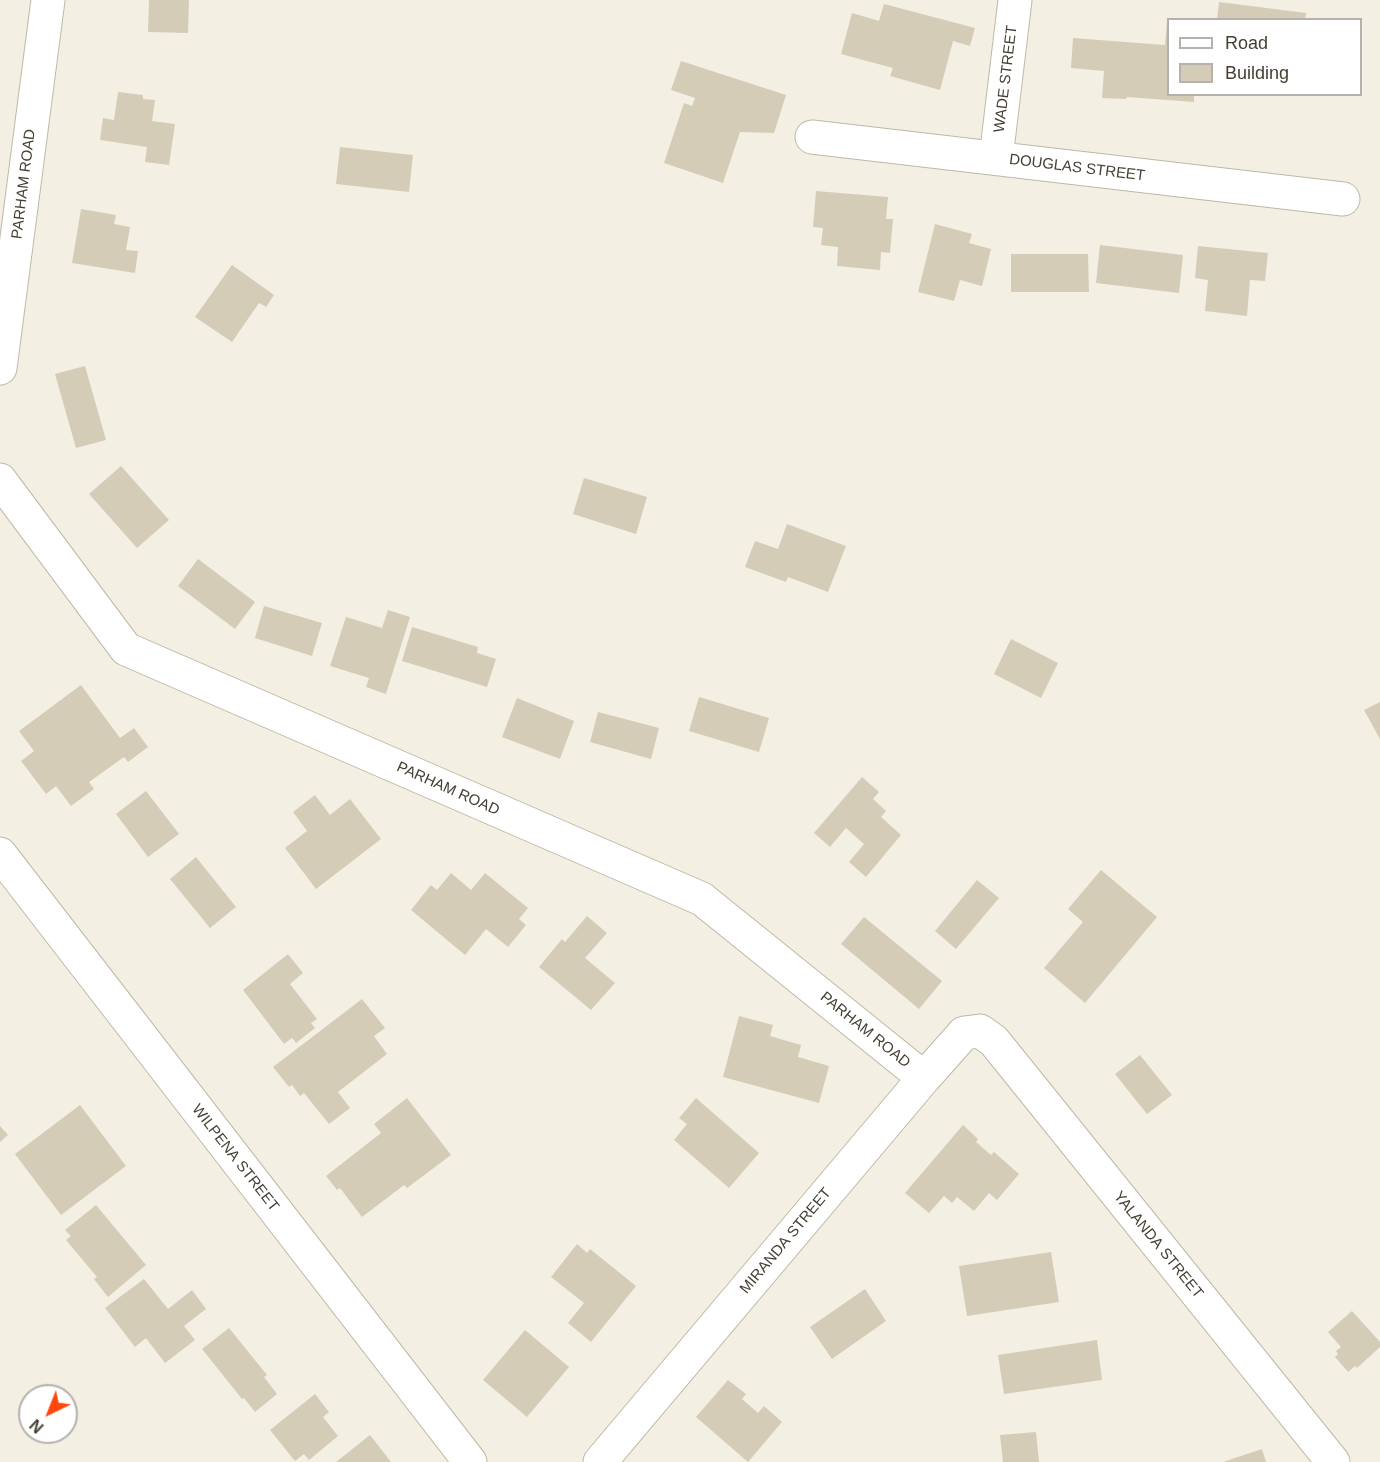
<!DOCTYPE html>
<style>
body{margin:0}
#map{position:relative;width:1380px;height:1462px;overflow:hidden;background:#f3efe3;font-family:Arial,sans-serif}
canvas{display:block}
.legend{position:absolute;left:1167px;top:18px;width:195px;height:78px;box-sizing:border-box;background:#fff;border:2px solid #b5b2ad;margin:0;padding:8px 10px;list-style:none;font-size:18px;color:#453f33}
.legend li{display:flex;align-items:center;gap:12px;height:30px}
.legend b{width:30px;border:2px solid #b5b2ad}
.north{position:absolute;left:18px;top:1384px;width:60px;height:60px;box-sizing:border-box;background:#fff;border:2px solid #b5b2ad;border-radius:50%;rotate:223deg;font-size:16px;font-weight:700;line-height:24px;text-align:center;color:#453f33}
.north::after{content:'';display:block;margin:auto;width:21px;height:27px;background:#ff470e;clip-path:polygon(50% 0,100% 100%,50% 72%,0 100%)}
</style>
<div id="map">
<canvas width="1380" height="1462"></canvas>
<ul class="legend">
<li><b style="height:8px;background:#fff"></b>Road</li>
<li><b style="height:16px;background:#d5ccb8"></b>Building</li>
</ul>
<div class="north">N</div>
</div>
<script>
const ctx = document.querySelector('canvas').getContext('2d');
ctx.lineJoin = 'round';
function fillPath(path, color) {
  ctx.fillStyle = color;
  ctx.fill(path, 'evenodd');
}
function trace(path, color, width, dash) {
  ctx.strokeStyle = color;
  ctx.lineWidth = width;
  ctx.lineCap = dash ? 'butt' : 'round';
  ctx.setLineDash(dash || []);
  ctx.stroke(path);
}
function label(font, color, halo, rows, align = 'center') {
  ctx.font = font + ' Arial,sans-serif';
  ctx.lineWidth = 4.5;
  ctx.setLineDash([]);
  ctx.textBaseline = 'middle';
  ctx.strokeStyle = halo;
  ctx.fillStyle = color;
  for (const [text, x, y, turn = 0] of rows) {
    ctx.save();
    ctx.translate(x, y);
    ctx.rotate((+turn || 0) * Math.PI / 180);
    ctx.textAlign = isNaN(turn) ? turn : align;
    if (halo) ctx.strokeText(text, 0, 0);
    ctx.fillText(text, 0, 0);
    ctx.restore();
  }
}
fillPath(new Path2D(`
 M149,0H189L188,33L148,32Z
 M1219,2L1306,13L1305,20H1217Z
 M884,4L975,28L970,46L953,41L940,90L890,76L893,68L841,54L852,13L879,21Z
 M1167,20H1168V94H1194V102L1127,97L1126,99L1102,98L1104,71L1071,68L1073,38L1165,45Z
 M681,61L786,95L774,133L740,132L723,183L664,163L684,103L692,106L695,98L671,90Z
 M118,92L143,95V99L155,100L152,121L175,124L169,165L145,162L147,147L100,140L103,118L114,120Z
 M340,147L413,155L409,192L336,184Z
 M816,191L888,197L886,219H893L890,253L881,252L880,270L837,266L838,247L821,245L823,228L813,227Z
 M81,209L116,215L114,224L130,227L126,250L138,251L135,273L72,263Z
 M935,224L972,234L969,243L991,249L982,286L960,280L954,301L918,292Z
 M1100,245L1183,255L1179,293L1096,283Z
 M1198,246L1268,253L1265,281L1250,280L1247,316L1205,311L1208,280L1195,278Z
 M1011,254H1088L1089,292H1011Z
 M232,265L274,295L266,307L259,303L232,342L195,317Z
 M85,366L106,440L76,448L55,374Z
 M121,466L169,520L137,548L89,494Z
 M584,478L647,497L636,534L573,514Z
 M787,524L846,546L828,592L788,577L786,582L745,567L755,541L778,549Z
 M198,559L255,602L235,629L178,586Z
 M264,606L322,623L312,656L255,638Z
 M388,610L410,617L386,694L366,687L369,678L330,666L346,617L382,628Z
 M412,627L478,647L477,653L496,659L487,687L402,661Z
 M1011,639L1058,663L1041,698L994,674Z
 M81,685L120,738L134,728L148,747L128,762L124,757L89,782L94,789L71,806L56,786L46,794L21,761L34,751L19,731Z
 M699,697L769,718L759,752L689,731Z
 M517,698L574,721L560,759L502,737Z
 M1380,702V739L1364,710Z
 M598,712L659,728L651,759L590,742Z
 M862,777L879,792L873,799L886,811L881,817L901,835L866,877L849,862L864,844L846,828L830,847L814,833Z
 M146,791L179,834L148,857L116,814Z
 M315,795L330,815L350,799L381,839L316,889L285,848L307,831L293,812Z
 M196,857L236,907L210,928L170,879Z
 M1101,870L1157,917L1085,1003L1044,968L1083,922L1068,909Z
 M451,873L471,890L485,873L528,908L519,919L526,925L508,947L486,929L465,955L411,910L431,885L437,890Z
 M977,880L999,898L956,949L935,931Z
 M587,916L607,933L585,958L615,983L591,1010L539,967L562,939L565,942Z
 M864,917L942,981L919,1009L841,944Z
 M288,954L303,973L290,984L317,1019L311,1023L315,1028L296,1043L292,1038L284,1044L243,990Z
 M362,999L385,1028L374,1036L387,1054L338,1092L350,1108L329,1124L304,1093L300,1096L292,1085L289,1087L273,1067Z
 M739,1016L773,1025L770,1036L801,1045L798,1057L829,1066L819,1103L723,1077Z
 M1140,1055L1172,1095L1147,1114L1115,1074Z
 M407,1098L451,1155L407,1188L404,1185L362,1217L340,1188L337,1190L326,1176L381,1133L374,1124Z
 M696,1098L759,1153L729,1188L674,1140L687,1124L679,1118Z
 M80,1105L126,1166L61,1215L15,1154Z
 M963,1125L978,1139L976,1142L991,1155L994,1152L1019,1174L997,1200L989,1193L974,1211L957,1197L952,1203L944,1196L929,1213L905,1193Z
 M0,1126L8,1135L0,1142Z
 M96,1205L146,1265L108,1297L94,1279L97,1277L66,1240L71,1236L65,1230Z
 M577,1244L587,1253L590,1249L636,1286L591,1342L568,1323L584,1303L551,1277Z
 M1051,1252L1059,1302L967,1316L959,1266Z
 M144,1279L168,1309L192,1290L206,1309L184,1326L195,1340L165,1363L146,1338L135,1347L105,1308Z
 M865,1289L886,1321L832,1359L810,1327Z
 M1352,1311L1380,1342V1347L1357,1368L1355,1366L1348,1372L1335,1357L1338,1354L1336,1351L1341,1347L1328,1332Z
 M229,1328L267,1375L264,1377L277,1394L255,1412L244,1398L242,1399L202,1349Z
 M525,1330L569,1367L527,1417L483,1380Z
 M1097,1340L1102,1380L1004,1394L998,1355Z
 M728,1380L746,1394L742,1399L758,1413L764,1406L782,1422L748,1462L696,1417Z
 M315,1394L329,1412L323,1417L338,1436L309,1460L304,1454L295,1461L270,1430Z
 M1036,1432L1039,1462H1003L1000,1435Z
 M370,1435L391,1462H336Z
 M1262,1449L1266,1462H1223Z`), '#d5ccb8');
const minor = new Path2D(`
 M812,137L1343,199
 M996,158L1015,0
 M0,368L48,0
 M0,480L126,649L702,899L924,1078
 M0,854L470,1462
 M600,1462L924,1078L964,1033L980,1031L994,1041L1333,1462`);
trace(minor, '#bfb8a5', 35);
trace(minor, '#fff', 33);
label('15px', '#453f33', '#fff', [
 ["WADE STREET",1006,79,-83],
 ["DOUGLAS STREET",1077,168,7],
 ["PARHAM ROAD",24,184,-83],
 ["PARHAM ROAD",448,789,24],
 ["PARHAM ROAD",865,1030,39],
 ["WILPENA STREET",235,1158,52],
 ["MIRANDA STREET",786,1241,-50],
 ["YALANDA STREET",1158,1245,51]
]);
</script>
